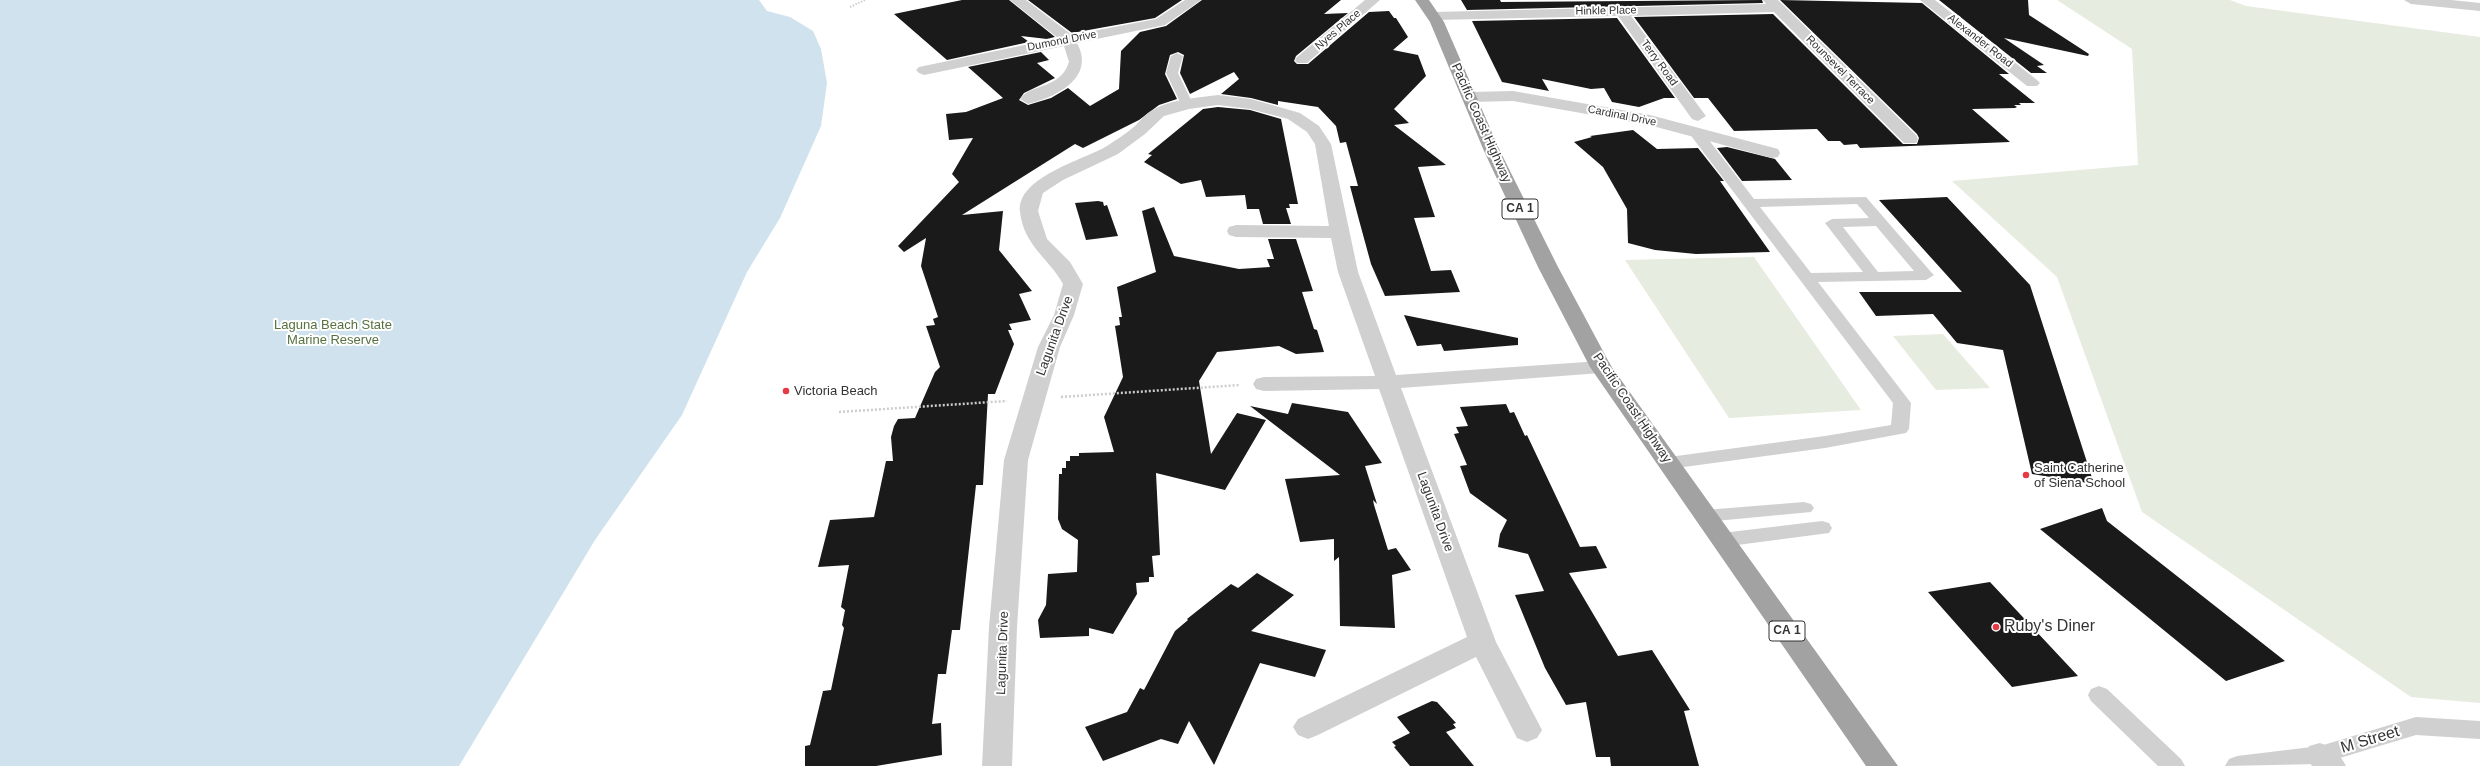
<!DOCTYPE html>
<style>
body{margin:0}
canvas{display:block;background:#fff}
</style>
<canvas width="2480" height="766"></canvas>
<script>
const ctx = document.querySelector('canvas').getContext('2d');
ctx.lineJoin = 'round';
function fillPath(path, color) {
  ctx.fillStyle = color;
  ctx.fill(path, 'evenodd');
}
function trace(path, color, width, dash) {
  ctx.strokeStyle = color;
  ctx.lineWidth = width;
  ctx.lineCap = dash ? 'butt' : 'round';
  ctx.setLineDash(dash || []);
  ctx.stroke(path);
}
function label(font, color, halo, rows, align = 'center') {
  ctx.font = font + ' Arial,sans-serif';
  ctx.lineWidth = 4;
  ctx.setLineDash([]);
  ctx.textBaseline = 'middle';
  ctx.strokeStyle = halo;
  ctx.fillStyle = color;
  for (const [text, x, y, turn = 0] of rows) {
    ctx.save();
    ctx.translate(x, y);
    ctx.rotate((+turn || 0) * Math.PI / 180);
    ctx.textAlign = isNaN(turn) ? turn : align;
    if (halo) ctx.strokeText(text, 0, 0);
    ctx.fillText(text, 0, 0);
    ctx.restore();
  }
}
fillPath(new Path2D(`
 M2057,0H2230L2246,6L2480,37V703L2411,697L2142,512L2057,277L1952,181L2138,165L2132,49Z
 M1754,257L1861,410L1729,418L1625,260Z
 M1943,334L1990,388L1936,390L1893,336Z`), '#e6ecdf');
fillPath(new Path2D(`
 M0,0H759L767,11L790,17L813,31L821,49L827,83L821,126L780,218L747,272L682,415L595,540L459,766H0Z`), '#cfe2ee');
fillPath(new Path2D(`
 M962,0H1009L1055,37L1047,39L1021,36L1029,42L947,60L894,14Z
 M1028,0H1182L1155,18L1072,33Z
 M1202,0H1341L1324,14L1348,13L1296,56L1294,61L1297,64H1308L1369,12L1389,11L1394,18H1396L1408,37L1393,50L1418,55L1426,76L1394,109L1409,123L1394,125L1446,165L1418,167L1435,217L1414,218L1431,271L1451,270L1460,292L1385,296L1371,264L1359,220L1350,186H1358L1346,142L1340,143L1336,126L1318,107L1278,101V105L1251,98L1221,94L1239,79L1234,72L1190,94L1180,73L1184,55L1178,52L1170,55L1165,74L1177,99L1159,105L1139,120L1083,148L1075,144L962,215L1003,211L999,250L1032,291L1019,294L1031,320L1009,324L1012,330H1008L1014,344L995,394H988L983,485H976L960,630H952L946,674H938L932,724L941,723L942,755L876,766H805V746L810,745L823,691L831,690L844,628L842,625L845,610L841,607L849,565L818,567L830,520L874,517L886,461H893L891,437L894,426L898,419L915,418L935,372L940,367L926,326L935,325L933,319L938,317L921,266L926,238L904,252L898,246L959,182L952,174L973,138L949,140L946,114L966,112L1003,98L968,67L1041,52L1049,60L1037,63L1055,78L1024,93L1019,100L1028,105L1051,98L1068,88L1090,106L1119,89L1121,51L1140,32L1166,26Z
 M1461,0H1500L1501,2L1762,0L1763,3L1467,10Z
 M1780,0L1922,3L2009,74H1999L2035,103H2019L2021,105H2014L2017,107L2015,108L1972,109L2010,142L1860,148L1857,144L1844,145L1840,141H1828L1817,129L1734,131L1708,98H1694L1634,17L1773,14L1903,144H1917L1919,138L1917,134Z
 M1939,0H2028L2029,15L2089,54L2088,56L2004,38L2044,65L2037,66L2047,73H2031Z
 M1617,18L1675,98H1664L1639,107L1612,102L1604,88L1591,89L1542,79L1549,91L1502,82L1472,21Z
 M1218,107L1250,110L1281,119L1298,204H1289L1290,208H1286L1291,224H1263L1259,209H1247L1245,195L1206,197L1201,180L1181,184L1144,162L1152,155L1148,154L1203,109Z
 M1633,130L1657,149L1698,148L1724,181H1720L1770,252L1696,254L1655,250L1628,243L1627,209L1603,167L1574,142L1592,137L1590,136Z
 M1727,147L1775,159L1792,180L1742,181L1717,148Z
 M1947,197L2030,285L2094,484L2032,474L2003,350L1957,343L1933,314L1876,316L1859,292H1962L1879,200Z
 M1098,201L1103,202L1104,206L1107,205L1118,236L1086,240L1075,203Z
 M1154,207L1174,256L1239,269L1270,267L1267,259H1274L1268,239H1296L1313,291L1302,292L1314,329L1317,330L1324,352L1296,354L1279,346L1217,352L1199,381L1211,454L1237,413L1266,420L1225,490L1156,473L1160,555L1152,556L1154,577H1149V582L1136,583L1137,594L1113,634L1089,628V636L1040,638L1038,620L1046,605L1048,574L1077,572L1078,540L1062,529L1058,519L1059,474H1062V468H1066V461H1070V456H1079V453L1114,452L1104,417L1123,377L1115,326L1120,325L1119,317H1122L1117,287L1156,272L1142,211Z
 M1404,315L1518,338V345L1444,351L1441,344L1417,346Z
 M1292,403L1348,412L1382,463L1365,466L1377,504L1373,500L1374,505L1388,550L1396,548L1411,570L1392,575L1395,628L1340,626L1339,557L1334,561V539L1300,542L1285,479L1340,475L1250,406L1288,414Z
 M1506,404L1510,413L1514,412L1525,436L1527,435L1580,547L1596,546L1607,568L1569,573L1618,656L1652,650L1690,710L1684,711L1699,766H1611L1610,757H1596L1586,702L1566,705L1545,668L1515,595L1544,591L1528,554L1498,547L1500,534L1507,520L1470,493L1460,466L1467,465L1454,434L1459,433L1456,427L1468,426L1460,407Z
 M2102,508L2107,521L2285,661L2226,681L2040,529Z
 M1257,573L1294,595L1251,631L1326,650L1315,677L1260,663L1214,765L1189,721L1178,744L1161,739L1103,761L1085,727L1127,712L1140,688L1144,690L1175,631L1188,620L1187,619L1231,584L1238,588Z
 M1990,582L2078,676L2012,687L1928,592Z
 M1432,701L1437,702L1456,723L1453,724L1456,728L1446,732L1474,766H1410L1394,747L1396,746L1392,742L1410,733L1397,717Z`), '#1a1a1a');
trace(new Path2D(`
 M850,7L865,0`), '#cdcdcd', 2, [1.5, 1.5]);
trace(new Path2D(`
 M1061,397L1240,385
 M839,412L1007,401`), '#cdcdcd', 2.5, [2, 2]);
fillPath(new Path2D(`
 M1177,53L1183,56L1178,73L1193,104L1187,108L1181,104L1166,73L1171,56Z
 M1697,130L1702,131L1754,199L1866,197L1931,272L1934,275L1926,280L1818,282L1911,403L1909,429L1906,433L1825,448L1669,469L1663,467L1660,463L1663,459L1669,457L1825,436L1891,425L1893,403L1692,137L1691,134ZM1857,204L1869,218L1832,219L1825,223L1863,272L1811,273L1760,207ZM1876,226L1914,271L1878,272L1843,227Z
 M1804,502L1811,504L1814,508L1811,512L1705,522L1698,521L1695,516L1698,511L1705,510Z
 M1822,521L1829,523L1832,528L1829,533L1722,547L1715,545L1712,540L1715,535L1722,533Z
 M2099,686L2107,689L2181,759L2185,766H2158L2091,701L2088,695L2091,689Z
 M2416,717L2480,721V739L2416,735L2320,764L2225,766L2229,759L2237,756L2320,746Z`), '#d0d0d0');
fillPath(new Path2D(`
 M1010,0H1026L1072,35L1156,19L1185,0H1201L1165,25L1077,43C1096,78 1056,97 1028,104L1020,99C1031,83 1060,90 1069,62L1064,46L924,75L919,73L916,70L919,67L1058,38Z
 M1365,0H1380L1307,63H1297L1295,60L1297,57Z
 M1763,0H1778L1916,135L1918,139L1916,143H1904L1774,12L1631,16L1706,116L1698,121L1692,119L1618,16L1434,20L1427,16L1434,12L1766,4Z
 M1920,0H1935L2037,80L2040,83L2037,86H2027Z
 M1513,91L1650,115L1778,149L1780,153L1778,157L1772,158L1649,125L1513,101L1470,102L1462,97L1470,92Z
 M1218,95L1251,99L1300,113L1319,126L1331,144L1358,272L1396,375L1601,361L1609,362L1612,367L1609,372L1601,373L1401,388L1496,642L1542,730L1537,738L1527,742L1517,738L1476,657L1318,735L1308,739L1298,735L1293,727L1298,719L1467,637L1379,389L1264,391L1256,389L1253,384L1256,379L1264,377L1375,376L1338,272L1331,238L1236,237L1229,235L1227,231L1229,227L1236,225L1329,226L1315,144L1307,132L1288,119L1250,109L1218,105L1189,109L1164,116L1145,134L1118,154L1063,180L1043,193L1038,211L1047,239L1070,262L1083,284L1074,315L1060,347L1028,460L1017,627L1012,766H982L989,627L1004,460L1038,347L1054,315L1063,284C1048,257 1024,246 1020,212C1016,177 1084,160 1107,146C1116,140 1127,133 1135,126C1140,121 1146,113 1153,110C1171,99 1197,98 1218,95Z
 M2320,743C2333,747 2340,754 2346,766H2312L2305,755L2309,746Z`), '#d0d0d0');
fillPath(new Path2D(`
 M2404,0H2451L2480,3V11L2411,4Z`), '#d0d0d0');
fillPath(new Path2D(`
 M1415,0H1429L1444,22L1500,151L1558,267L1611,366L1898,766H1866L1590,367L1538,267L1484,151L1430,22Z`), '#a2a2a2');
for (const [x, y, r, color] of [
 [786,391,4,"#e63946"],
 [2026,475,4,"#e63946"],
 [1996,627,4,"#e63946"]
]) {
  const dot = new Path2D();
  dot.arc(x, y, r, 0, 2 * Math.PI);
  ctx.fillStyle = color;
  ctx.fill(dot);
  trace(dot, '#fff', 1.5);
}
label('11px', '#333', '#fff', [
 ["Hinkle Place",1606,11,-1],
 ["Nyes Place",1338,30,-40],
 ["Dumond Drive",1062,41,-11],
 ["Alexander Road",1980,41,38],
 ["Terry Road",1659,63,54],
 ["Rounsevel Terrace",1840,70,45],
 ["Cardinal Drive",1622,116,11]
]);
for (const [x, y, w] of [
 [1520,209,36],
 [1787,631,36]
]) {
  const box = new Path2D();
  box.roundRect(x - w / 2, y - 10, w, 20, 3);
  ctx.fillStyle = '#fff';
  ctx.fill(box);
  trace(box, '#333', 1);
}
label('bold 12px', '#333', null, [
 ["CA 1",1520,209],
 ["CA 1",1787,631]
]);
label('13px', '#333', '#fff', [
 ["Pacific Coast Highway",1481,123,66],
 ["Lagunita Drive",1055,336,-70],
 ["Pacific Coast Highway",1632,408,56],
 ["Lagunita Drive",1435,512,70],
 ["Lagunita Drive",1003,653,-88]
]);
label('13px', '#56703f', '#fff', [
 ["Laguna Beach State",333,325],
 ["Marine Reserve",333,340]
]);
label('13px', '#333', '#fff', [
 ["Victoria Beach",794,391],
 ["Saint Catherine",2034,468],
 ["of Siena School",2034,483]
], 'left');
label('16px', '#333', '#fff', [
 ["Ruby's Diner",2004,627]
], 'left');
label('16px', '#333', '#fff', [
 ["M Street",2370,740,-17]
]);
</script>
